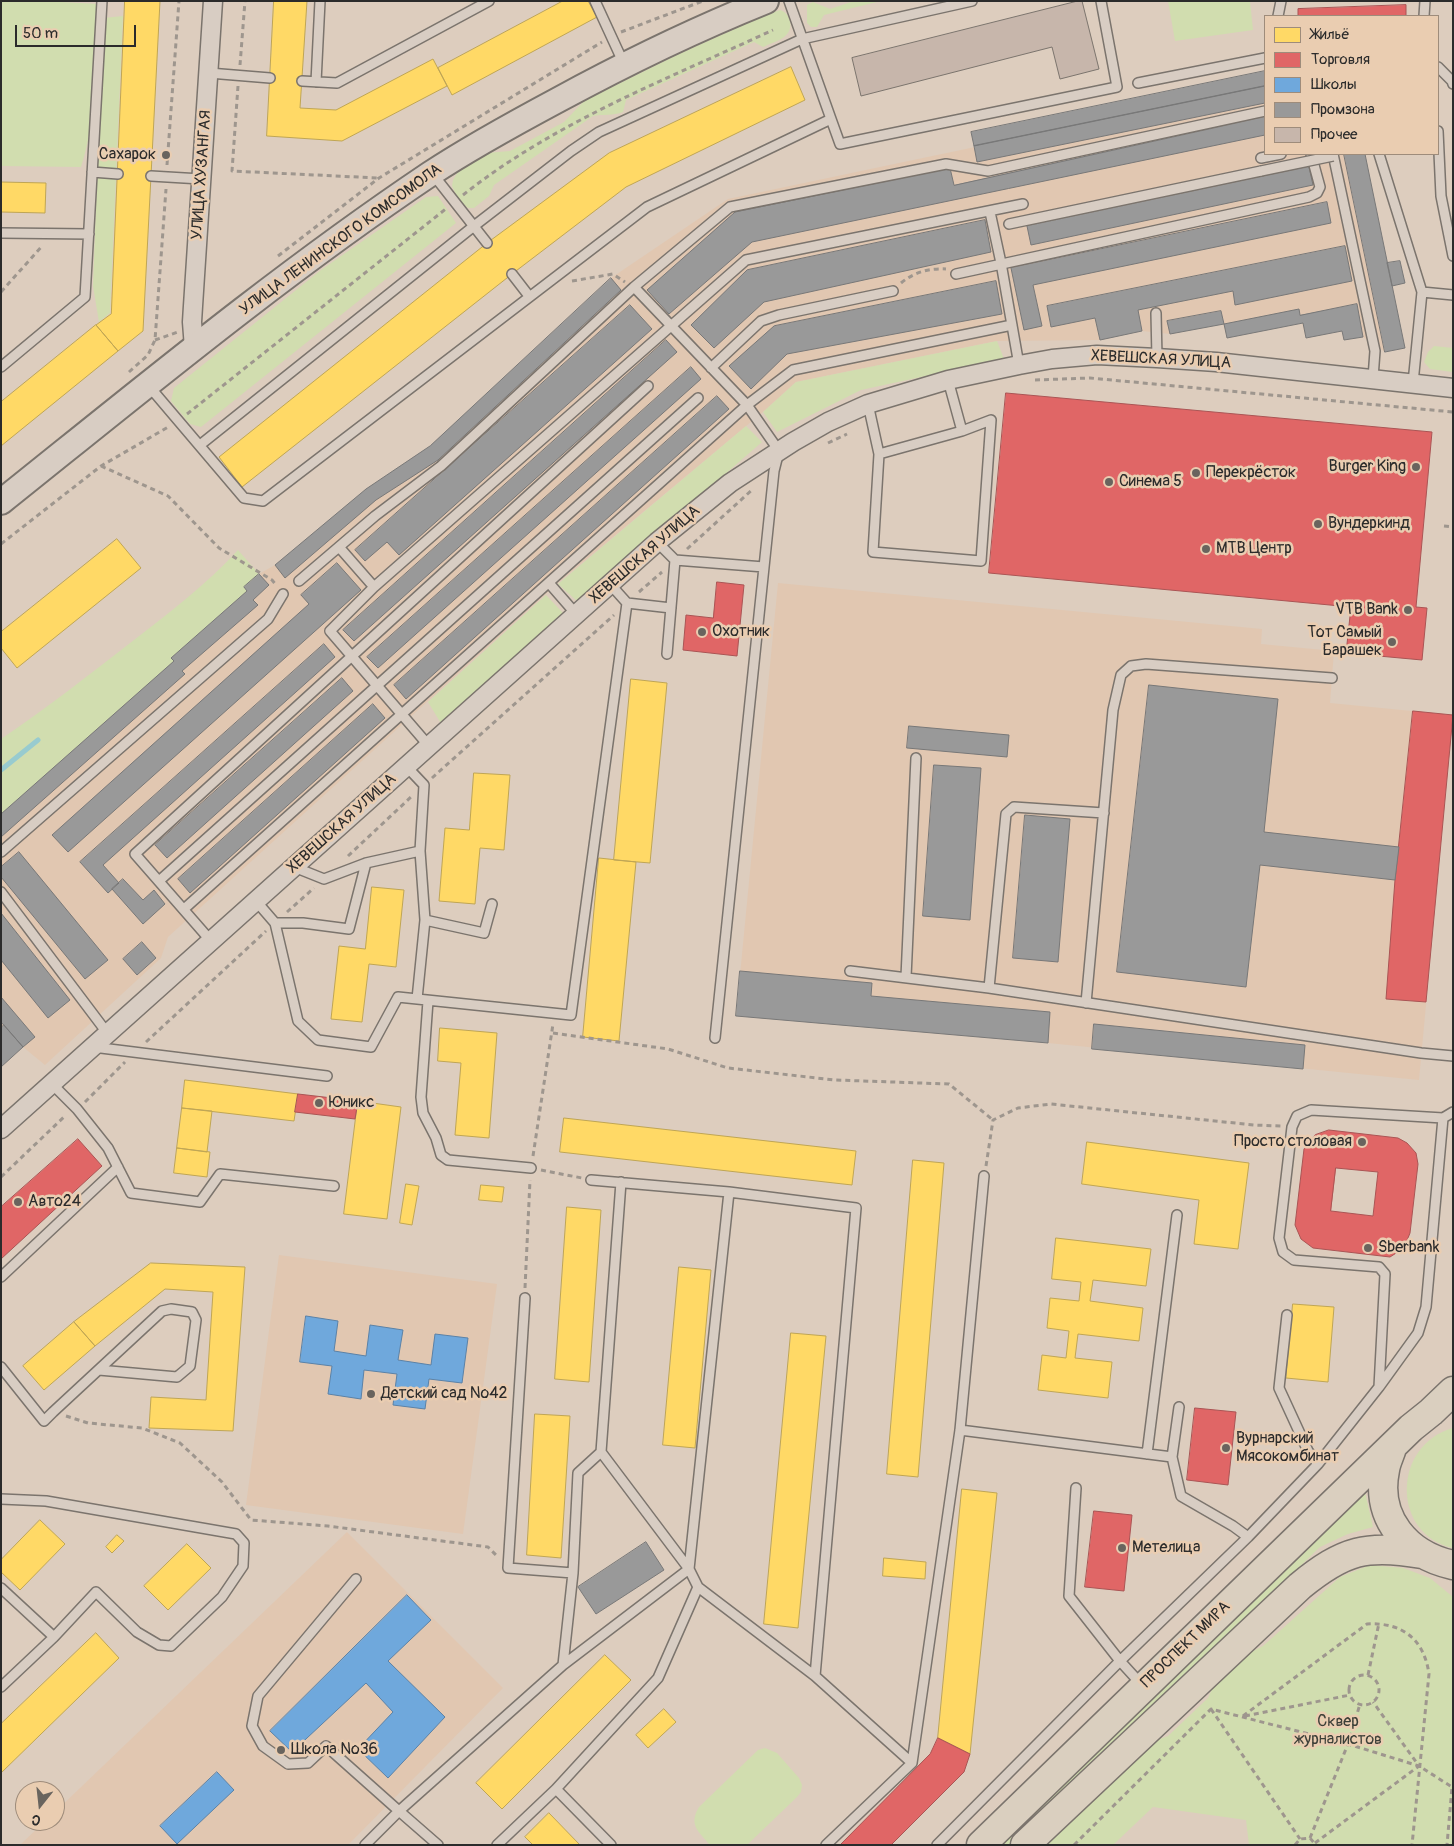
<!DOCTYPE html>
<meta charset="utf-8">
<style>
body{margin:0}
#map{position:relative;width:1454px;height:1846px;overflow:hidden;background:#ddcdbe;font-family:Pangolin,sans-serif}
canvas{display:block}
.frame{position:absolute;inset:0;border:2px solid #2b2b2b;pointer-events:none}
.legend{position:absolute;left:1264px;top:15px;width:175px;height:140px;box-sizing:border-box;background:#eacdb1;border:1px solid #9e8c7b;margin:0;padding:6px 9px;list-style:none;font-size:15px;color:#2b2b2b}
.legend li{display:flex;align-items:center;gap:10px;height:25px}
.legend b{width:25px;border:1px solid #9e8c7b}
.north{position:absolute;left:15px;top:1781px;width:50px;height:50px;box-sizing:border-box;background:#eacdb1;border:1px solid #9e8c7b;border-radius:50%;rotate:196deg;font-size:14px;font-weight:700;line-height:20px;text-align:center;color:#2b2b2b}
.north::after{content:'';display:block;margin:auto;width:18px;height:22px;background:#69645e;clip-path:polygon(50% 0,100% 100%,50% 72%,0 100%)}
.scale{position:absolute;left:15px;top:25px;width:121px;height:22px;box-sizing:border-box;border:2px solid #2b2b2b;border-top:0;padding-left:6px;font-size:15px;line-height:18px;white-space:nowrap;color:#2b2b2b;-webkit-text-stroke:4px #eacdb1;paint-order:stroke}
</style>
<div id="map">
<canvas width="1454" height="1846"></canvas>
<div class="frame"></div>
<ul class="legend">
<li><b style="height:14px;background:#ffd966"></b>Жильё</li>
<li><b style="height:14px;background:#e06666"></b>Торговля</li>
<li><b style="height:14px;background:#6fa8dc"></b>Школы</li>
<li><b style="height:14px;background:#999"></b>Промзона</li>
<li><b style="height:14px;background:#c7b6ab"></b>Прочее</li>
</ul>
<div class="north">С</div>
<div class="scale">50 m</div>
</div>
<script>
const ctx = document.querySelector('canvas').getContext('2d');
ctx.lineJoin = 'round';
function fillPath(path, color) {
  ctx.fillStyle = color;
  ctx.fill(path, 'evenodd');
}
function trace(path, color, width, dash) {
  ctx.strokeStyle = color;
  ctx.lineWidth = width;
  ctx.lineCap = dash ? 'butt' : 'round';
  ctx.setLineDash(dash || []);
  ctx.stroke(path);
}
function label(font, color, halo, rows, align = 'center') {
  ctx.font = font + ' Pangolin,sans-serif';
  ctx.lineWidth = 5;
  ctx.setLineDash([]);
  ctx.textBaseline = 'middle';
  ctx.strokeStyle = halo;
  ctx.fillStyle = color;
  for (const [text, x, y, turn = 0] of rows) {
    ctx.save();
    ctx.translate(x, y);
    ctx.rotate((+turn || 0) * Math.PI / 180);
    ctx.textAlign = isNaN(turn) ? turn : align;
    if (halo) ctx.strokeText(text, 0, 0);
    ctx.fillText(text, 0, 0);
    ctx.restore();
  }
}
fillPath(new Path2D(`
 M1265,86V154H1365L1405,348L1385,352L1363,337L1344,340L1342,331L1306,338L1302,323L1227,338L1223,324L1170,334L1142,331L1100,340L997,341L796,382L763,412L558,583L168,937L161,958L45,1065L23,1047L1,1067V814L171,658L247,591L244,587L259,574L275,565L366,489L430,446L611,278L728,199Z
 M778,583L1262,629L1261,644L1334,651L1330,703L1453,715L1419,1080L1048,1043L736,1016Z
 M279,1255L497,1284L463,1534L246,1505Z
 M347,1532L503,1688L348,1845H20L45,1821H55V1812Z`), '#e1c7b1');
fillPath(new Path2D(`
 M1,1H43L99,4C96,59 98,115 81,167L1,166Z
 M854,1H881L824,15L817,27H811L807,23V5L813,2L830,9Z
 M1168,1H1250L1253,30L1175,41Z
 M780,10C786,12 788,15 790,21C793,38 776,41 763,47L754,42L626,100L623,112C613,116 603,114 593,116L494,185L489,196L474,208H468L458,199L452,186L453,180L459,170L487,153L510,151L564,122L584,101L679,54L766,15Z
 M123,16L110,313L99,322L93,286L103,18Z
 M438,196L456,223L201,427L190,424L171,401L174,388L321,270L426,197Z
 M997,341L1004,359L861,390L777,432L763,412L796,382Z
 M1434,346L1453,348V372L1430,369L1424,362L1428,352Z
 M746,426L762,442L578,602L558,584Z
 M238,550L259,574L244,587L247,591L172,657L174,661L1,814V739C47,708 90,674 134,640C170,612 207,584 238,550Z
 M546,595L563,613L442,725L428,702Z
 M1453,1428V1548C1391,1534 1392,1445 1453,1428Z
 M1365,1492L1373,1527L1348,1534L1320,1547L1011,1845H998Z
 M1370,1565L1403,1568L1430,1578L1453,1597V1845H1249L1246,1820L1153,1807L1113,1845H1050L1048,1843L1149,1743L1168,1736L1208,1698L1217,1678L1239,1658L1263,1646L1340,1577Z
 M765,1748L777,1753L799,1778L802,1785L801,1792L797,1797L747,1845H710C699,1832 688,1825 699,1807L758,1750Z`), '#d1ddaf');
const homes = new Path2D(`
 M125,1H160L143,331L118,351L96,325L111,314Z
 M274,1H307L300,108L336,110L433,59L447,86L342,141L267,136Z
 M563,1H588L597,17L452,95L438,68Z
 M791,67L805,100L626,187L512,274L242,487L219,457L487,243L609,153Z
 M1,182L46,183L45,213L1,212Z
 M96,325L118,351L1,446V402Z
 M117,539L141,568L17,668L1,648V632Z
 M631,679L667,683L650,863L614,860Z
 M474,773L510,775L504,850L480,848L475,904L439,901L445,828L469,830Z
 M599,858L636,862L619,1041L583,1037Z
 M372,887L404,890L396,967L369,964L362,1022L331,1019L339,946L365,949Z
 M440,1028L497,1033L489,1138L455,1135L461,1063L438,1061Z
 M185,1080L298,1094L294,1121L182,1108Z
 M358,1101L401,1107L387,1219L344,1214Z
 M182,1108L212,1111L207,1152L177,1148Z
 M564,1118L856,1151L852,1185L560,1152Z
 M1087,1142L1249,1163L1238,1249L1194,1244L1199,1200L1082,1184Z
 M177,1148L210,1152L207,1177L174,1173Z
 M913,1160L944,1163L918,1477L887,1474Z
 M406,1184L419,1186L412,1225L400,1223Z
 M481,1185L504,1187L502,1202L479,1200Z
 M567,1207L601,1210L589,1382L555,1379Z
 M1056,1238L1151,1249L1146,1286L1093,1280L1090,1301L1143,1308L1139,1341L1078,1334L1075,1358L1112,1362L1108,1398L1038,1390L1042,1355L1066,1358L1069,1331L1047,1328L1050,1298L1079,1301L1081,1282L1052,1279Z
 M151,1263L245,1267L233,1431L149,1428L151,1397L206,1400L213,1292L165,1289L95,1346L74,1322Z
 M679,1267L711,1270L695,1448L663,1445Z
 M1293,1304L1334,1307L1328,1382L1286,1378Z
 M74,1322L95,1346L44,1390L23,1366Z
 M791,1333L826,1336L798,1628L764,1624Z
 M535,1414L570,1416L561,1558L527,1555Z
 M962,1489L997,1493L970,1754L938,1738Z
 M40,1520L65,1544L20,1590L1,1572V1560Z
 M117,1535L124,1541L112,1553L106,1547Z
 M187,1544L211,1568L168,1610L144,1586Z
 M884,1558L926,1562L925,1579L883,1576Z
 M96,1633L119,1658L1,1773V1724Z
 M605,1655L631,1680L502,1809L476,1783Z
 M664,1709L676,1722L648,1748L636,1735Z
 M549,1813L580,1845H533L525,1837Z`);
fillPath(homes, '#ffd966');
trace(homes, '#bfa554', 1);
const shops = new Path2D(`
 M1406,5V16H1298V9Z
 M1006,393L1432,432L1416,607L1427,608L1422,660L1346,653L1351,607L989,573Z
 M717,582L744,585L737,656L683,650L686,615L713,618Z
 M1413,711L1453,715L1426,1002L1386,999L1395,880Z
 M298,1094L358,1101L355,1119L295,1112Z
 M1329,1130L1398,1138L1407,1143L1416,1153L1418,1164L1410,1233L1404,1248L1390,1257L1313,1248L1301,1239L1295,1225L1304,1149L1315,1135ZM1336,1168L1378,1172L1373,1216L1331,1211Z
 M78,1139L102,1166L1,1259V1207Z
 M1195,1408L1236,1412L1228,1485L1187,1480Z
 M1094,1511L1132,1515L1124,1591L1085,1587Z
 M938,1738L970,1754L964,1772L891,1845H840L930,1754Z`);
fillPath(shops, '#e06666');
trace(shops, '#aa5454', 1);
const schools = new Path2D(`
 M306,1316L338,1321L334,1351L366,1356L370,1325L403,1330L398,1360L431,1365L435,1334L468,1338L462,1383L429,1379L425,1409L393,1405L397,1374L364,1370L361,1399L328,1394L332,1366L300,1362Z
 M407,1595L431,1620L388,1661L445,1717L388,1778L358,1749L393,1712L366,1683L292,1752L270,1731Z
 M217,1772L234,1790L177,1844L160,1826Z`);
fillPath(schools, '#6fa8dc');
trace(schools, '#5b82a7', 1);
const industry = new Path2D(`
 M1265,71V86L974,146L971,132Z
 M1265,86V103L977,162L974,146Z
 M1265,117V135L752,242L669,314L647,290L735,212L950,168L954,185Z
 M1344,154H1365L1405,348L1385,352Z
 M1309,167L1313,185L1031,245L1027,226Z
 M1327,202L1331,223L1033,285L1042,326L1024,330L1011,268Z
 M985,220L991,252L764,302L714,348L691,325L747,270Z
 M1345,246L1352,281L1235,305L1233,291L1138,310L1142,331L1100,340L1095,318L1051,327L1047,306Z
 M1400,261L1405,283L1392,286L1387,263Z
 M611,278L621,290L438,460L376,500L285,578L275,565L366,489L430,446Z
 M996,281L1002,314L787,354L751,389L729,366L774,326Z
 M1357,304L1363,337L1344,340L1342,331L1306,338L1303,323L1227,338L1224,324L1299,309L1300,315Z
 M630,305L652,329L399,555L387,542L365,561L355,550Z
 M1221,311L1224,324L1170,334L1167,321Z
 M666,340L677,352L354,641L343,630Z
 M691,367L701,379L378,668L367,657Z
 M717,396L729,409L406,699L394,685Z
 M337,563L361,590L68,852L52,835L309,604L301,595Z
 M259,574L269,585L253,600L258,605L182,671L185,674L1,837V814L174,661L171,658L247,591L244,587Z
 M324,644L335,657L103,865L119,883L108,893L80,862Z
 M342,678L353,691L167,858L155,845Z
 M1149,685L1278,699L1264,832L1399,847L1395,880L1260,865L1246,987L1117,972Z
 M373,704L385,718L190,893L178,879Z
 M909,726L1009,735L1007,757L907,748Z
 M934,765L981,768L970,920L923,916Z
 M1025,815L1070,819L1058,962L1013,958Z
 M19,852L108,960L85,979L1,877V867Z
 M123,879L143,900L154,890L165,904L143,924L112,889Z
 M1,913L70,1000L48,1018L1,960Z
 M142,942L156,958L137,975L123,959Z
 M740,971L872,983L871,996L1050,1012L1048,1043L736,1016Z
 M1,997L35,1037L23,1047L1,1022Z
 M1094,1024L1305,1045L1303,1069L1092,1049Z
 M4,1025L23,1047L1,1067V1028Z
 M646,1542L664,1570L596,1614L578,1587Z`);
fillPath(industry, '#999');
trace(industry, '#787878', 1);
trace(new Path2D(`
 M1,770L38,740`), '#98cbcf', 5);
const building = new Path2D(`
 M1078,1H1082L1099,69L1060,79L1052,47L861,96L852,58Z`);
fillPath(building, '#c7b6ab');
trace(building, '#7b746d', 1);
const service = new Path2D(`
 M595,1L624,64
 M1278,16L1281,1
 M1424,16L1425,1
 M1438,67L1452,81L1453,84
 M209,73L270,78
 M302,81L337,83L489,1
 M316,82L320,1
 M1138,83L1265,58
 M831,119L840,144L1117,87L1101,1
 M1438,131L1441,196L1453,256
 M1333,154L1375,351L1373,378
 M1379,154L1422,292
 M1261,158L1281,154
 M92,172L118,174
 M432,173L487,243
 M151,176L201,179
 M990,212L1001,263L1019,365
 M1009,224L1261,171
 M1,233L89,234
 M512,274L529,296
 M956,274L1309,197L1317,193L1320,187L1311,154
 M1156,313L1157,358
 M1,367L85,297L102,1
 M711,368L761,321L779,315L893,291
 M948,380L962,431
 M1413,383L1422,292L1453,295
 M148,385L244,498L263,501L647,207L831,119L789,1
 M868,404L879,454
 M991,420L981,561L873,552L879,454L962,431Z
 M200,445L474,226L571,151L599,132L802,39L972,1
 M657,542L675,560
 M339,547L374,587L330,631L429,746
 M299,581L375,516L441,466L634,287
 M549,583L576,614
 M610,584L627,603L671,608
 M374,587L746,260L1023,204
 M667,654L675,560L764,567
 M420,851L425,920L484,933L492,904
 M1,852L268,619L283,594
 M294,867L324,879L366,863L420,851L424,785L406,766
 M159,881L698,398
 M1,892L108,1034
 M256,901L275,923L298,1021L318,1040L371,1047L398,997L571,1015L627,603
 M184,909L747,405L793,370L1012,325
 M275,923H303L349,929L366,863
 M211,941L135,854L648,386
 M850,971L989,988L1421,1053L1453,1056
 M906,977L916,758
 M989,988L1006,814L1014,807L1104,813
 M417,999L425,920
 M428,1001L421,1097L423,1113L436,1138L441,1155L448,1160L531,1168
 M1086,1003L1113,710L1121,675L1131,666L1146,664L1332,678
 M715,1038L774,471L779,451L747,405L634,287L730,207L946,164L988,171L1265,111
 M93,1047L327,1076
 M52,1084L77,1109L108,1148L131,1193L200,1202L220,1174L334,1186
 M591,1180L729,1192L856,1208L815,1676
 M621,1182L601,1452L689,1569L698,1587L815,1676L912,1763
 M1,1277L118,1167
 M525,1298L508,1568L573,1573
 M1287,1315L1279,1388L1308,1451L1318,1464
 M1,1367L44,1421L53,1412L162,1311L171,1309L192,1312L196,1320L190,1366L177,1377L99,1370
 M1379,1387L1385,1274L1379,1267L1294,1260L1283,1252L1279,1238L1292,1127L1297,1116L1311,1110L1443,1118L1453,1112
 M960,1430L1172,1457L1181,1496L1233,1526L1248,1537
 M1147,1454L1177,1215
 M1172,1457L1179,1407
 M1076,1488L1069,1596L1120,1661L1141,1684
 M1,1499L46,1501L236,1534L244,1543L243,1566L222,1597L171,1646L159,1645L137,1632L96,1592L54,1637L1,1687
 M356,1579L258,1696L252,1726L263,1746L288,1764L308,1763L326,1746L399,1811L365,1845
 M1,1588L54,1637
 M563,1665L689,1569L729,1192
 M556,1789L658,1678L698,1587
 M438,1845L399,1811L563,1665L573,1573L578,1473L601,1452
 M497,1845L556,1789L611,1845
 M826,1845L912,1763L960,1430L984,1176
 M937,1845L1120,1661L1248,1537L1318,1464L1379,1387L1418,1333L1426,1307L1443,1118`);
const minor = new Path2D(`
 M194,348L192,322L193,306L213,1
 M1,1129L657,542L730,483L793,442L828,422L868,404L948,380L1019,365L1052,359L1097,355L1157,358L1216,362L1453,388`);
const secondary = new Path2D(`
 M1,502C141,390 281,274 430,174C471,147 515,123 558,100C626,63 694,30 766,1`);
const primary = new Path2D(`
 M1392,1448C1390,1455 1386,1462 1385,1470C1375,1518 1407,1555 1453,1565
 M981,1845L1411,1428L1431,1412L1453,1391
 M1025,1845L1300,1586C1344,1550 1367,1544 1422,1554`);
trace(service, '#7b746d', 12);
trace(minor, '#7b746d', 21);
trace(secondary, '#7b746d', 28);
trace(primary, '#7b746d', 31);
trace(new Path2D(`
 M621,32L703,1
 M240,65L245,1
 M238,86L232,171L378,178
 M167,165L179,1
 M463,195C555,122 667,79 773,30
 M278,256L379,178L602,42
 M572,281L613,274L625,282
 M901,283C914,272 930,268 946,269
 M1,292L43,245
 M155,340L178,332
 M129,372L148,355L155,340L166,189
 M1035,380L1090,378L1453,412
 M187,414L447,208
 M828,443L847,434
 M101,466L168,496L219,548L272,580L277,586
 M1444,526L1453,527
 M1,544L101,466L170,426
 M687,549L753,489
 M639,592L662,572
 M432,778L614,615
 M348,856L411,797
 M287,912L314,888
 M553,1033L668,1049L728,1068L835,1080L949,1084L993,1120
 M146,1042L266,931
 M85,1102L125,1062
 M533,1156L553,1024
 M986,1166L993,1120L1018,1108L1051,1104L1254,1125L1281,1126
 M541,1170L582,1178
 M1,1177L66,1115
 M525,1288L530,1180
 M66,1416L88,1423L142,1428L180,1443L222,1482L251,1520L328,1526L488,1547L496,1555
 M1349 1690a15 15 0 1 1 30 0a15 15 0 1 1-30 0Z
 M1368,1675L1379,1623
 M1211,1709L1300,1839
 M1243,1716L1367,1624C1402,1622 1424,1639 1429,1674L1412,1845
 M1245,1716L1350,1695
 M1310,1838L1348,1744L1360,1704
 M1315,1843L1419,1766L1373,1702
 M1074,1845L1211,1709L1348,1744L1419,1766L1452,1787L1447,1845
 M1295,1845L1300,1839L1310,1838L1316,1845`), '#9e968e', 3, [5, 4]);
trace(service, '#d8cdc3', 9);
trace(minor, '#d8cdc3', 18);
trace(secondary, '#d8cdc3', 24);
trace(primary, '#dacfbf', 28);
const serviceBridge = new Path2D(`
 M1261,171L1333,156`);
trace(serviceBridge, '#7b746d', 12, []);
trace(serviceBridge, '#d8cdc3', 9);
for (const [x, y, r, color] of [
 [166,155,5,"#69645e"],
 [1416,467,5,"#69645e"],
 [1196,473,5,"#69645e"],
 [1109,482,5,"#69645e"],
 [1318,524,5,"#69645e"],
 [1206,549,5,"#69645e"],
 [1408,610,5,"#69645e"],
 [702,632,5,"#69645e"],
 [1392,642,5,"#69645e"],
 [319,1103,5,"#69645e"],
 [1362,1142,5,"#69645e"],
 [18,1202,5,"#69645e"],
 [1368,1248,5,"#69645e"],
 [371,1394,5,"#69645e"],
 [1226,1448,5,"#69645e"],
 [1122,1548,5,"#69645e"],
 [281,1750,5,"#69645e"]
]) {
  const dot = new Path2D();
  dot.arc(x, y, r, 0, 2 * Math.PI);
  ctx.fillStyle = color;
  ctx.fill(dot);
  trace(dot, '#eacdb1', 2);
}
label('16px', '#2b2b2b', '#eacdb1', [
 ["Сахарок",156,155,"right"],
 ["Burger King",1406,467,"right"],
 ["Перекрёсток",1206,473],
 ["Синема 5",1119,482],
 ["Вундеркинд",1328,524],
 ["МТВ Центр",1216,549],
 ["VTB Bank",1398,610,"right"],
 ["Охотник",712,632],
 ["Тот Самый",1382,633,"right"],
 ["Барашек",1382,651,"right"],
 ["Юникс",329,1103],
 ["Просто столовая",1352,1142,"right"],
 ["Авто24",28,1202],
 ["Sberbank",1378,1248],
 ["Детский сад №42",381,1394],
 ["Вурнарский",1236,1439],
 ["Мясокомбинат",1236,1457],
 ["Метелица",1132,1548],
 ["Школа №36",291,1750]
], 'left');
label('16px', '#2b2b2b', '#eacdb1', [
 ["УЛИЦА ХУЗАНГАЯ",202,175,-86],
 ["УЛИЦА ЛЕНИНСКОГО КОМСОМОЛА",341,240,-36],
 ["ХЕВЕШСКАЯ УЛИЦА",1161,360,3],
 ["ХЕВЕШСКАЯ УЛИЦА",645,555,-41],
 ["ХЕВЕШСКАЯ УЛИЦА",342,824,-42],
 ["ПРОСПЕКТ МИРА",1186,1645,-44]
]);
label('16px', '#3b3e37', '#eacdb1', [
 ["Сквер",1338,1722],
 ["журналистов",1338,1740]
]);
</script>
